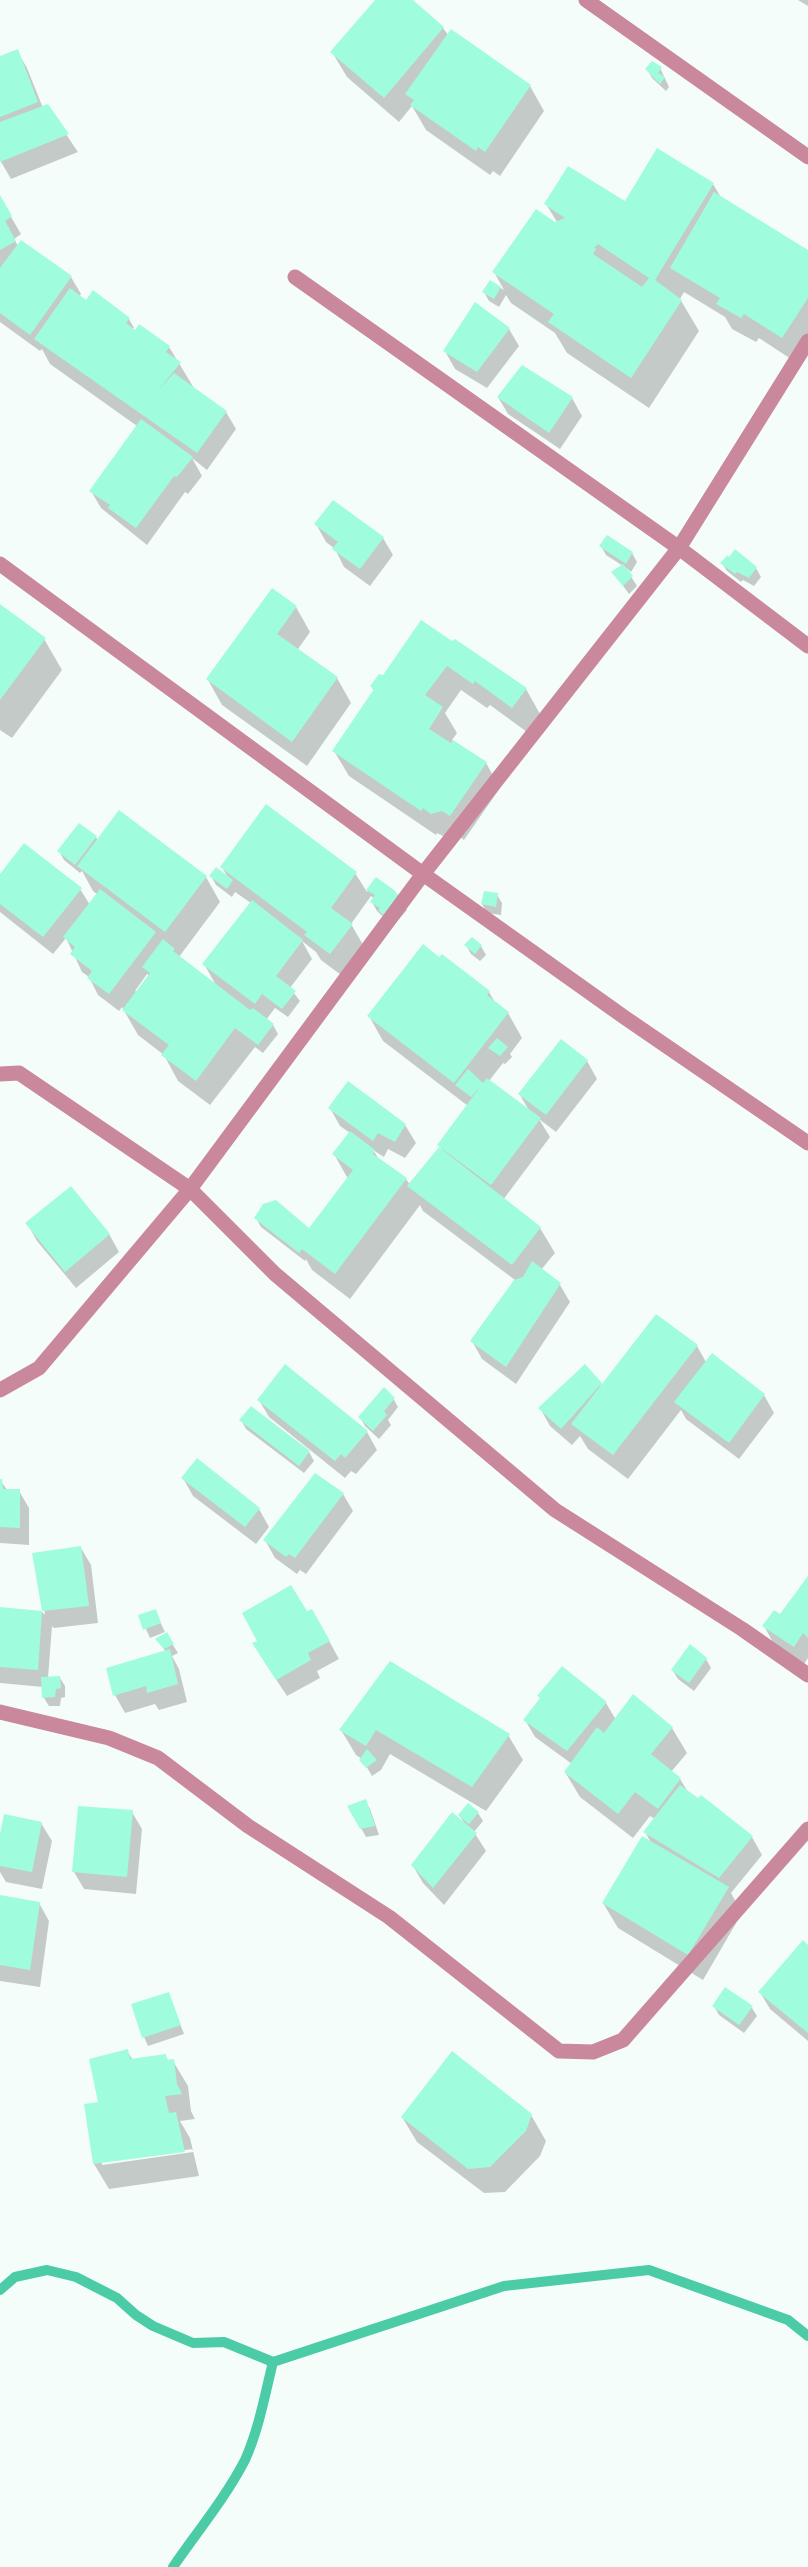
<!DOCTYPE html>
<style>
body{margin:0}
canvas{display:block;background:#f5fdfa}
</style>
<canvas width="808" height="2567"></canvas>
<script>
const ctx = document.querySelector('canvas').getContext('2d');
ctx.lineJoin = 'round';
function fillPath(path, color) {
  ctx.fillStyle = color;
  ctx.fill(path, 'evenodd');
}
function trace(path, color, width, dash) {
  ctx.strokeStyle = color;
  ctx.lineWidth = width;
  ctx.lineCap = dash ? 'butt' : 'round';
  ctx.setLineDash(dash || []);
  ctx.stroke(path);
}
fillPath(new Path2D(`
 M377,0H411L443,28L448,35L530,86L544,111L500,176L493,171L490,175L426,130L412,106L399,122L347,77L332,52Z
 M798,0H808V6Z
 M17,51L27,68L43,108L47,106L78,152L11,179L0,160V57Z
 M660,68L669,87L666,91L652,78L647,69Z
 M713,184L722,199L808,252V345L797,363L759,338L756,342L732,329L725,317L684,292L680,299L699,331L649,408L567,353L555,333L511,303L506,295L499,307L489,301L484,292L490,282L504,290L494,272L560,227L546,204L626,203Z
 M0,198L21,234L14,239L18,246L71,277L81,294L79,297L129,319L134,328L132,329L169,347L194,388L226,412L236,429L207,470L192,458L202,476L188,494L185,492L147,545L101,508L91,491L137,426L50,364L42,349L40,351L0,322Z
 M475,304L509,329L519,346L487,388L455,369L445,351Z
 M523,367L572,398L582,416L560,449L508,414L498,397Z
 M316,524L383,538L393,555L370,586L344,567L335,549L326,542Z
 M607,537L632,553L637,562L631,572L625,567L637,586L629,594L613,572L623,566L606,555L601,546Z
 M730,559L756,568L761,577L754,586L743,580L741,582L727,571L722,563Z
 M0,605L44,639L62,670L12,738L0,730Z
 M296,607L310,632L298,649L337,678L351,703L307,766L222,705L208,680Z
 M421,622L526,689L540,714L527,732L490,705L487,708L461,690L445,713L457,733L452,740L486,763L500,788L464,840L458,835L447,838L437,833L436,835L349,776L334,751L375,692L371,686L383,677Z
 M96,837L98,841L206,877L220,902L179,957L217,987L204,964L251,903L235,892L232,897L216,885L211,876L228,878L222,867L355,873L367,892L376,879L402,901L407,910L393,926L377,911L372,902L374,899L371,896L351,924L366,950L345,978L321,960L316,952L302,941L312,959L290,988L300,1001L288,1017L275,1008L266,1020L273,1025L278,1034L263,1053L255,1047L210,1105L178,1081L164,1055L138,1035L122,1007L119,1011L98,995L89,977L82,972L66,938L53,954L0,912V877L80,889L90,905L98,895L93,891L82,871L80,873L64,860L59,851ZM147,974L150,976L137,992L135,991Z
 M497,895L502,903L501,915L487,913L482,904Z
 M472,939L481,946L486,955L480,961L471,954L466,945Z
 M442,956L489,992L496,1004L508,1013L522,1038L510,1054L512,1057L505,1064L503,1063L489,1081L530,1112L520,1095L587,1061L597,1079L556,1132L539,1119L550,1137L503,1200L540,1228L555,1253L541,1270L560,1285L570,1302L516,1384L482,1359L472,1341L515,1280L423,1211L420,1205L350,1299L312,1270L306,1259L305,1261L261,1227L256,1218L309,1230L348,1179L334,1154L350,1133L340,1126L330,1108L348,1083L405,1125L416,1143L405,1158L388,1149L384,1157L373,1150L380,1161L406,1179L410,1185L444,1153L439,1145L468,1106L383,1041L369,1016Z
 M27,1223L109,1234L119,1252L76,1288L37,1241Z
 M697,1346L706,1362L764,1395L774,1413L739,1459L686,1419L681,1410L628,1479L588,1449L580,1436L572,1445L550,1426L540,1408L601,1384L602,1386Z
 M393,1398L398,1407L388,1420L391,1425L379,1439L365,1426L360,1417Z
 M259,1400L367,1432L377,1450L356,1474L351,1471L345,1478L269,1417Z
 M241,1420L308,1450L314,1461L304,1473L246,1429Z
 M197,1460L259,1509L269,1527L256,1544L193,1496L183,1478Z
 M0,1480L8,1491H19L29,1508V1545L0,1543Z
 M343,1494L353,1511L306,1574L300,1570L297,1574L275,1558L265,1540Z
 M81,1548L91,1565L98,1623L54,1628L52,1626L48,1678H60L65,1686V1697L61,1698L60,1706H49L44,1698L43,1687L0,1683V1609L42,1612L45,1615L34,1554Z
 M808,1579V1658L804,1664L774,1644L764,1626L780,1616Z
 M155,1611L165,1632L150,1638L140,1616Z
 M306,1613L322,1628L339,1659L317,1671L320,1678L287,1696L264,1661Z
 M166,1634L178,1653L172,1656L179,1669L187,1702L159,1710L155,1704L125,1713L115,1695L108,1669L166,1652L157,1640Z
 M706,1659L711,1668L694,1691L678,1679L673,1671Z
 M391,1663L508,1735L523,1760L486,1811L390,1754L381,1770L372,1776L362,1759L356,1755L341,1730Z
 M606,1703L616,1720L672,1728L687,1753L671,1772L680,1779L688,1792L698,1800L701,1797L752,1837L762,1855L731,1893L742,1913L703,1980L618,1928L603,1903L652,1844L645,1832L655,1819L650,1816L633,1838L580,1797L565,1772L572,1764L535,1737L525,1720Z
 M365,1800L370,1809L379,1835L366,1837L349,1807Z
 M132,1812L142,1829L136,1894L84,1889L74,1872Z
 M478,1813L483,1821L474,1832L486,1851L444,1905L423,1883L413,1866L465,1824L459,1815Z
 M41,1823L52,1841L42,1889L6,1882L0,1872V1842Z
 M0,1897L39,1903L49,1921L40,1987L0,1981Z
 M808,1947V2041L770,2009L760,1992Z
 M168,1993L184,2034L148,2046L144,2037Z
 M714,2006L752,2008L757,2016L744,2033L719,2015Z
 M127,2051L133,2060L165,2055L169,2062L173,2061L188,2086L191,2111L195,2119L180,2121L190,2138L199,2176L109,2189L94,2164L100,2103ZM193,2149V2152L102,2165V2161Z
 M531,2115L546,2141L540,2156L505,2192L484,2193L417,2142L402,2117Z`), '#0003');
trace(new Path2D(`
 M0,2290L15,2277L47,2270L76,2277L117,2298L136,2315L153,2326L193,2343L224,2342L273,2362L504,2286L649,2270L788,2320L808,2336
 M173,2567C197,2532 226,2497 245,2460C259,2429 265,2394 273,2362`), '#4bcca7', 10);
fillPath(new Path2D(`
 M375,0H413L444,27L384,98L330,52Z
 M451,29L531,85L485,152L478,147L476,151L410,105L414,100L405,94Z
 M18,49L38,102L0,117V56Z
 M652,61L662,67L658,73L665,77L660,84L645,69Z
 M48,104L69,134L0,162V122Z
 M657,148L714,183L655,280L682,300L631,378L548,322L554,314L492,272L536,209L555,222L565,218L544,204L568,166L625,201ZM598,244L649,278L642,287L593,254L596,249L594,248Z
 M714,192L808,250V298L782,338L744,314L741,318L716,304L720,298L670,268Z
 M0,195L12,216L5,221L16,241L0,250Z
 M21,240L72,276L30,335L0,313V268Z
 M490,280L501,287L494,299L482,292Z
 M70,288L86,300L93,290L130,318L126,323L135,330L139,324L170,346L166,352L181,362L157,392L174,373L227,411L197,453L34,339Z
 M475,302L510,328L477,372L443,351Z
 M522,365L573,397L549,433L497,397Z
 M141,419L193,457L177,477L174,476L136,528L108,508L110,505L89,491Z
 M333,500L384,537L360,569L332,549L338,542L314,524Z
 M607,535L633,552L626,564L599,546Z
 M735,549L757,567L749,578L737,572L735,574L720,563L728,555L729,557Z
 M623,564L633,576L623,586L611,572Z
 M272,588L297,606L277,634L338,677L292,742L206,679Z
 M0,604L46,638L0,700Z
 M421,620L452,641L455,639L527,688L512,708L475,681L473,684L447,666L425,695L443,707L429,729L451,743L453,740L487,762L450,816L442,811L431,814L423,808L421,811L332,751L374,689L370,686L379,674L383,675Z
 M266,804L357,872L331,908L353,924L330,954L304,935L307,932L220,867Z
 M119,810L207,876L165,932L77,866Z
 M79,823L97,836L75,865L57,851Z
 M24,843L82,888L43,937L0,904V874Z
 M216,867L233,880L227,889L209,876Z
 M376,877L394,890L403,900L387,918L378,910L380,908L370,902L375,895L366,890Z
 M100,889L156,932L109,994L87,978L92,971L70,954L75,947L63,937Z
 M484,891L498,893L496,907L481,904Z
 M252,900L303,940L276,976L296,991L282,1009L262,994L255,1004L202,964Z
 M472,937L482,945L475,954L464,945Z
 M163,939L175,949L173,951L250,1010L253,1008L274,1024L258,1045L235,1028L196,1081L161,1055L169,1045L122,1010L150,973L142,967Z
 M423,944L439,957L442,954L490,991L487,995L509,1012L454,1083L367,1016Z
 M497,1038L508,1047L500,1056L488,1048Z
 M561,1039L588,1060L546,1115L518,1094Z
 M468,1069L483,1083L487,1078L541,1118L491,1185L437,1145L480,1087L471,1097L455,1085Z
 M348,1081L406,1124L395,1142L378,1133L373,1141L328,1108Z
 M350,1131L375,1150L373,1154L407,1178L335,1274L302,1249L299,1253L254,1218L263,1204L276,1200L309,1228L353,1170L332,1154Z
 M439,1147L541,1227L512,1265L407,1186Z
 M71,1186L110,1234L65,1272L25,1223Z
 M532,1261L561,1283L506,1367L470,1341L514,1280L523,1277Z
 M656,1314L698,1345L613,1455L571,1424Z
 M712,1353L765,1394L729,1443L674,1402Z
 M285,1364L368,1431L345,1458L341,1454L335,1461L257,1400Z
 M585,1364L602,1383L561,1429L538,1408Z
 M384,1387L395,1398L384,1411L387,1415L373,1431L358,1417Z
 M251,1406L310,1451L299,1466L239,1420Z
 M197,1458L260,1508L245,1527L181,1478Z
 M315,1473L344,1493L295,1558L289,1554L286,1557L263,1540Z
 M0,1479H2L3,1489H20V1528L0,1527Z
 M81,1546L89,1606L42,1611L32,1553Z
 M808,1576V1638L803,1633L794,1647L762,1626L774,1610L780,1614Z
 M291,1585L307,1611L312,1609L330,1641L308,1653L311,1660L276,1680L252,1643L257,1641L242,1613Z
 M0,1607L42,1611L38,1670L0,1667Z
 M156,1609L161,1623L143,1630L138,1615Z
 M167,1632L174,1644L164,1649L155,1639Z
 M690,1644L707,1658L689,1683L671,1670Z
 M170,1649L178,1684L147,1693L146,1686L113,1696L106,1668Z
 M390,1661L510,1734L472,1787L376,1730L366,1746L339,1730Z
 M562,1666L607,1702L567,1751L523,1720L540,1698L537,1696Z
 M60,1676L61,1688L56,1689L55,1697L42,1698L41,1677Z
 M633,1694L673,1727L651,1754L681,1778L658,1809L635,1792L618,1814L564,1772L597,1727L604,1733Z
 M367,1749L377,1760L366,1768L359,1760Z
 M680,1785L698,1798L701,1795L753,1836L719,1878L643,1832Z
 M366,1799L375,1826L360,1829L347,1806Z
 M468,1803L479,1812L469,1824L458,1815Z
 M78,1806L133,1810L127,1877L72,1872Z
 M452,1812L477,1833L433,1888L411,1865Z
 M4,1814L42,1822L32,1872L0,1866V1834Z
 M642,1836L729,1887L688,1955L602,1903Z
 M0,1895L40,1902L30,1970L0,1965Z
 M803,1940L808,1945V2033L758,1992Z
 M725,1987L753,2006L739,2025L712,2006Z
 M169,1992L181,2025L142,2038L131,2004Z
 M128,2049L130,2059L166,2054L167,2060L174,2059L177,2084L182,2094L165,2096L169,2113L176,2112L185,2152L93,2164L84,2104L98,2102L89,2059Z
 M452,2051L532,2114L526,2131L490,2167L468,2169L401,2117Z`), '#9ffddd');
trace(new Path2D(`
 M586,0L808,157
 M295,277L679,548L808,646
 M0,564L423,874L624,1017L808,1143
 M0,1074L19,1073L190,1189L423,874L679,548L808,341
 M0,1390L39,1368L190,1189L275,1274L555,1510L742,1629L808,1675
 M0,1712L109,1738L158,1758L248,1826L389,1917L559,2051L593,2052L623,2040L808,1829`), '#ca889c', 15);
</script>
